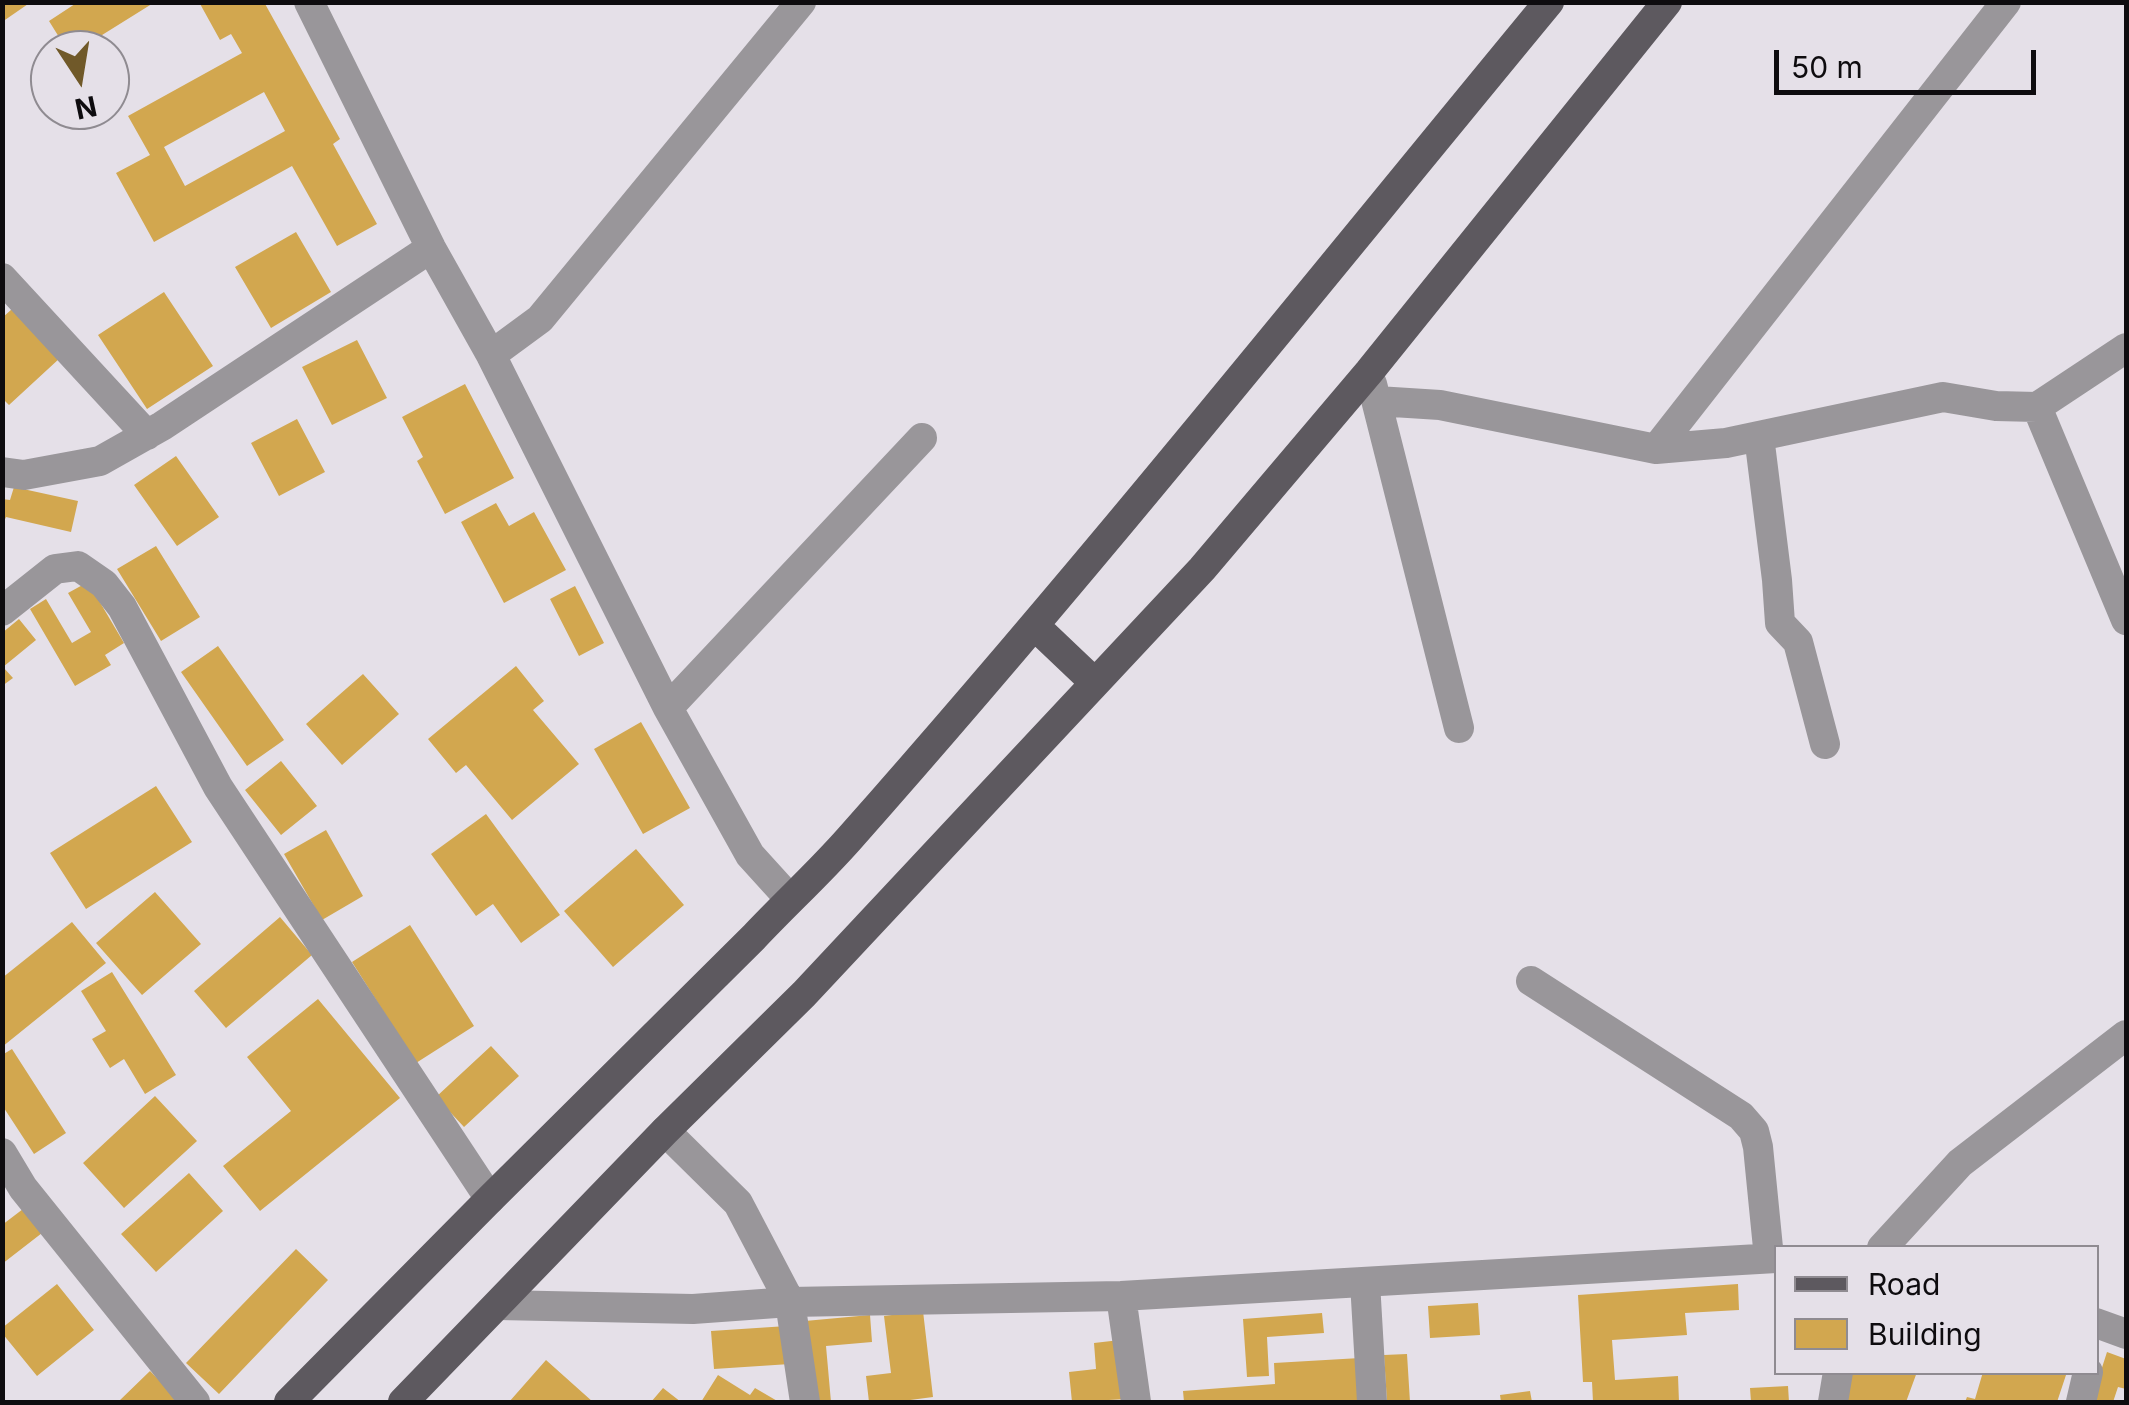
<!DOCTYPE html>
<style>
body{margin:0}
#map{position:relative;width:2129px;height:1405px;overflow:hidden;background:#e5e0e8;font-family:Inter,sans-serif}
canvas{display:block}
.frame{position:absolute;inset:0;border:5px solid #0e0c0f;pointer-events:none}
.legend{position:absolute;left:1774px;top:1245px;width:325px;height:130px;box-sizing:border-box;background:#e5e0e8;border:2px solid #8f8b91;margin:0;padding:12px 18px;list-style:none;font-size:30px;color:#0e0c0f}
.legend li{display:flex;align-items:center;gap:20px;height:50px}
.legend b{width:50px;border:2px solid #8f8b91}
.north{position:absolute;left:30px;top:30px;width:100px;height:100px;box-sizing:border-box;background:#e5e0e8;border:2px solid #8f8b91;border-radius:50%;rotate:168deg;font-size:28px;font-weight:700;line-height:40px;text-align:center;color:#0e0c0f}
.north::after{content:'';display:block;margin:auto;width:35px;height:45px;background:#705929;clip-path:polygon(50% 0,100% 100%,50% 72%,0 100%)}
.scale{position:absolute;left:1774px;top:50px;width:262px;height:45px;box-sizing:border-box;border:5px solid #0e0c0f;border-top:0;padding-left:12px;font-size:30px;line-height:35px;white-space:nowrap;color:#0e0c0f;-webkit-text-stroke:8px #e5e0e8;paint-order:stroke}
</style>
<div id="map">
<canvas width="2129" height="1405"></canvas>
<div class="frame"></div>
<ul class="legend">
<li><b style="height:12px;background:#5d595f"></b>Road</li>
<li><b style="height:28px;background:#d2a74f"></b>Building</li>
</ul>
<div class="north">N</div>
<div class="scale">50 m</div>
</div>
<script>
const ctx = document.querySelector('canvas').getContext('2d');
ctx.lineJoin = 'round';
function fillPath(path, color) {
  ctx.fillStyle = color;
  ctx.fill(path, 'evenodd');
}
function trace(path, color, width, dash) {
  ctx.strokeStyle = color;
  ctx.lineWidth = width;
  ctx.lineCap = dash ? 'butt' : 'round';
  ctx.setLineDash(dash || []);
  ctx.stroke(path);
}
fillPath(new Path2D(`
 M2,2H31L2,22Z
 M78,2H155L78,50H67L49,21Z
 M199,2H264L340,139L333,144L377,224L337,246L292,166L154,242L116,173L150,155L128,116L242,53L231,34L220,40ZM264,92L285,131L185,186L164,147Z
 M296,232L331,292L271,328L235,267Z
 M164,292L213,366L147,409L98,335Z
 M12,309L60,358L9,405L2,398V318Z
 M357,340L387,398L332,425L302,367Z
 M465,384L514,478L445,514L417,461L423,457L402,417Z
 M297,419L325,472L279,496L251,443Z
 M176,456L219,517L177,546L134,485Z
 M14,487L78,501L71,532L6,517L2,526V499L10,500Z
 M496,503L509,526L534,512L566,570L504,603L461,522Z
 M156,546L200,617L161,641L117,569Z
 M88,582L124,643L105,655L111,665L75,686L30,609L46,599L72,643L91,632L68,593Z
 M575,586L604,643L579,656L550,599Z
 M19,619L36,640L3,667L13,678L2,686V633Z
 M218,646L284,740L247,766L181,672Z
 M516,666L544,701L533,710L579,764L512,820L466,765L456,773L428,739Z
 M363,674L399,714L342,765L306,724Z
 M641,722L690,808L643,834L594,749Z
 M281,761L317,806L281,835L245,790Z
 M156,786L192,842L86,909L50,853Z
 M486,814L560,915L521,943L493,904L476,916L431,854Z
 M326,830L363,896L322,920L284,854Z
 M636,849L684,905L613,967L564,911Z
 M155,892L201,944L142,995L96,943Z
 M280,917L312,955L226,1028L194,991Z
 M72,922L106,963L2,1047V978Z
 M410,925L474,1026L416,1063L352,962Z
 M112,972L176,1075L145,1094L124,1059L110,1068L92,1039L106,1031L81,991Z
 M318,999L400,1098L260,1211L223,1166L291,1111L247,1057Z
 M491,1046L519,1076L464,1127L436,1097Z
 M12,1049L66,1133L34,1154L2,1105V1055Z
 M155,1096L197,1141L124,1208L83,1163Z
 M189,1173L223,1211L156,1272L121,1234Z
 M23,1209L42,1233L2,1264V1225Z
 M296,1249L328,1280L219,1394L186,1363Z
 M57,1284L94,1330L37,1376L2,1333V1328Z
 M1738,1284L1739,1310L1685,1313L1687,1335L1612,1340L1615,1380L1678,1376L1679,1402H1593L1592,1382H1583L1578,1295Z
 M1478,1303L1480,1335L1430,1338L1428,1306Z
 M923,1311L933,1397L895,1402H869L866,1376L891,1373L884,1316Z
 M1322,1313L1324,1333L1267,1337L1269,1376L1247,1377L1243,1319Z
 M870,1315L872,1342L826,1346L831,1402H813L805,1321Z
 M787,1326L790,1364L714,1369L711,1331Z
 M1120,1340L1127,1399L1072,1402L1069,1372L1096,1369L1094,1343Z
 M2107,1352L2126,1359V1389L2118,1387L2113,1402H2091Z
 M1407,1354L1410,1402H1387L1384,1355Z
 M1360,1358L1363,1400L1322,1402H1184L1183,1391L1275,1384L1274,1363Z
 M546,1360L593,1402H509Z
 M150,1371L181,1402H118Z
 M1852,1372H1917L1906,1402H1842Z
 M1983,1372H2067L2057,1402H1965L1967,1397L1975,1399Z
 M718,1375L750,1395L755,1388L779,1402H701Z
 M1788,1386L1789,1402H1751L1750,1388Z
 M663,1388L681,1402H651Z
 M1530,1391L1532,1402H1501L1500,1395Z`), '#d2a74f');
trace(new Path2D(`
 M309,2L431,248L491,355L668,708L750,855L789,898
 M2,278L147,435
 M491,355L540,319L801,2
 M1372,384L1459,728
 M1377,401L1440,405L1656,449L1726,443L1943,397L1996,406L2037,407L2126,348
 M2037,407L2126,620
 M1759,436L1777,580L1780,623L1798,642L1825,744
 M1656,449L2006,2
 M2,472L24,475L100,461L162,426L431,248
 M2,611L55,569L78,566L104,584L122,607L218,787L490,1199
 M668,708L922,438
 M1531,981L1741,1116L1754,1131L1758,1147L1769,1258
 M665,1131L738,1203L790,1302L805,1402
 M2,1153L23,1188L195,1402
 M1882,1248L1960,1163L2126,1035
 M1365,1282L1372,1402
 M1121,1296L1136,1402
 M498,1305L693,1309L790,1302L1121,1296L1776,1258
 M2096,1323L2126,1334
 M1833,1402L1838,1372
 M2081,1402L2088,1372`), '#99969a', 30);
trace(new Path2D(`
 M1034,625L1095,683
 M289,1402L490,1199L754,937C785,904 819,873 849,839C1090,567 1317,283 1549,2
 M403,1402L665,1131L804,994L1202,569L1369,372L1667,2`), '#5d595f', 30);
</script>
